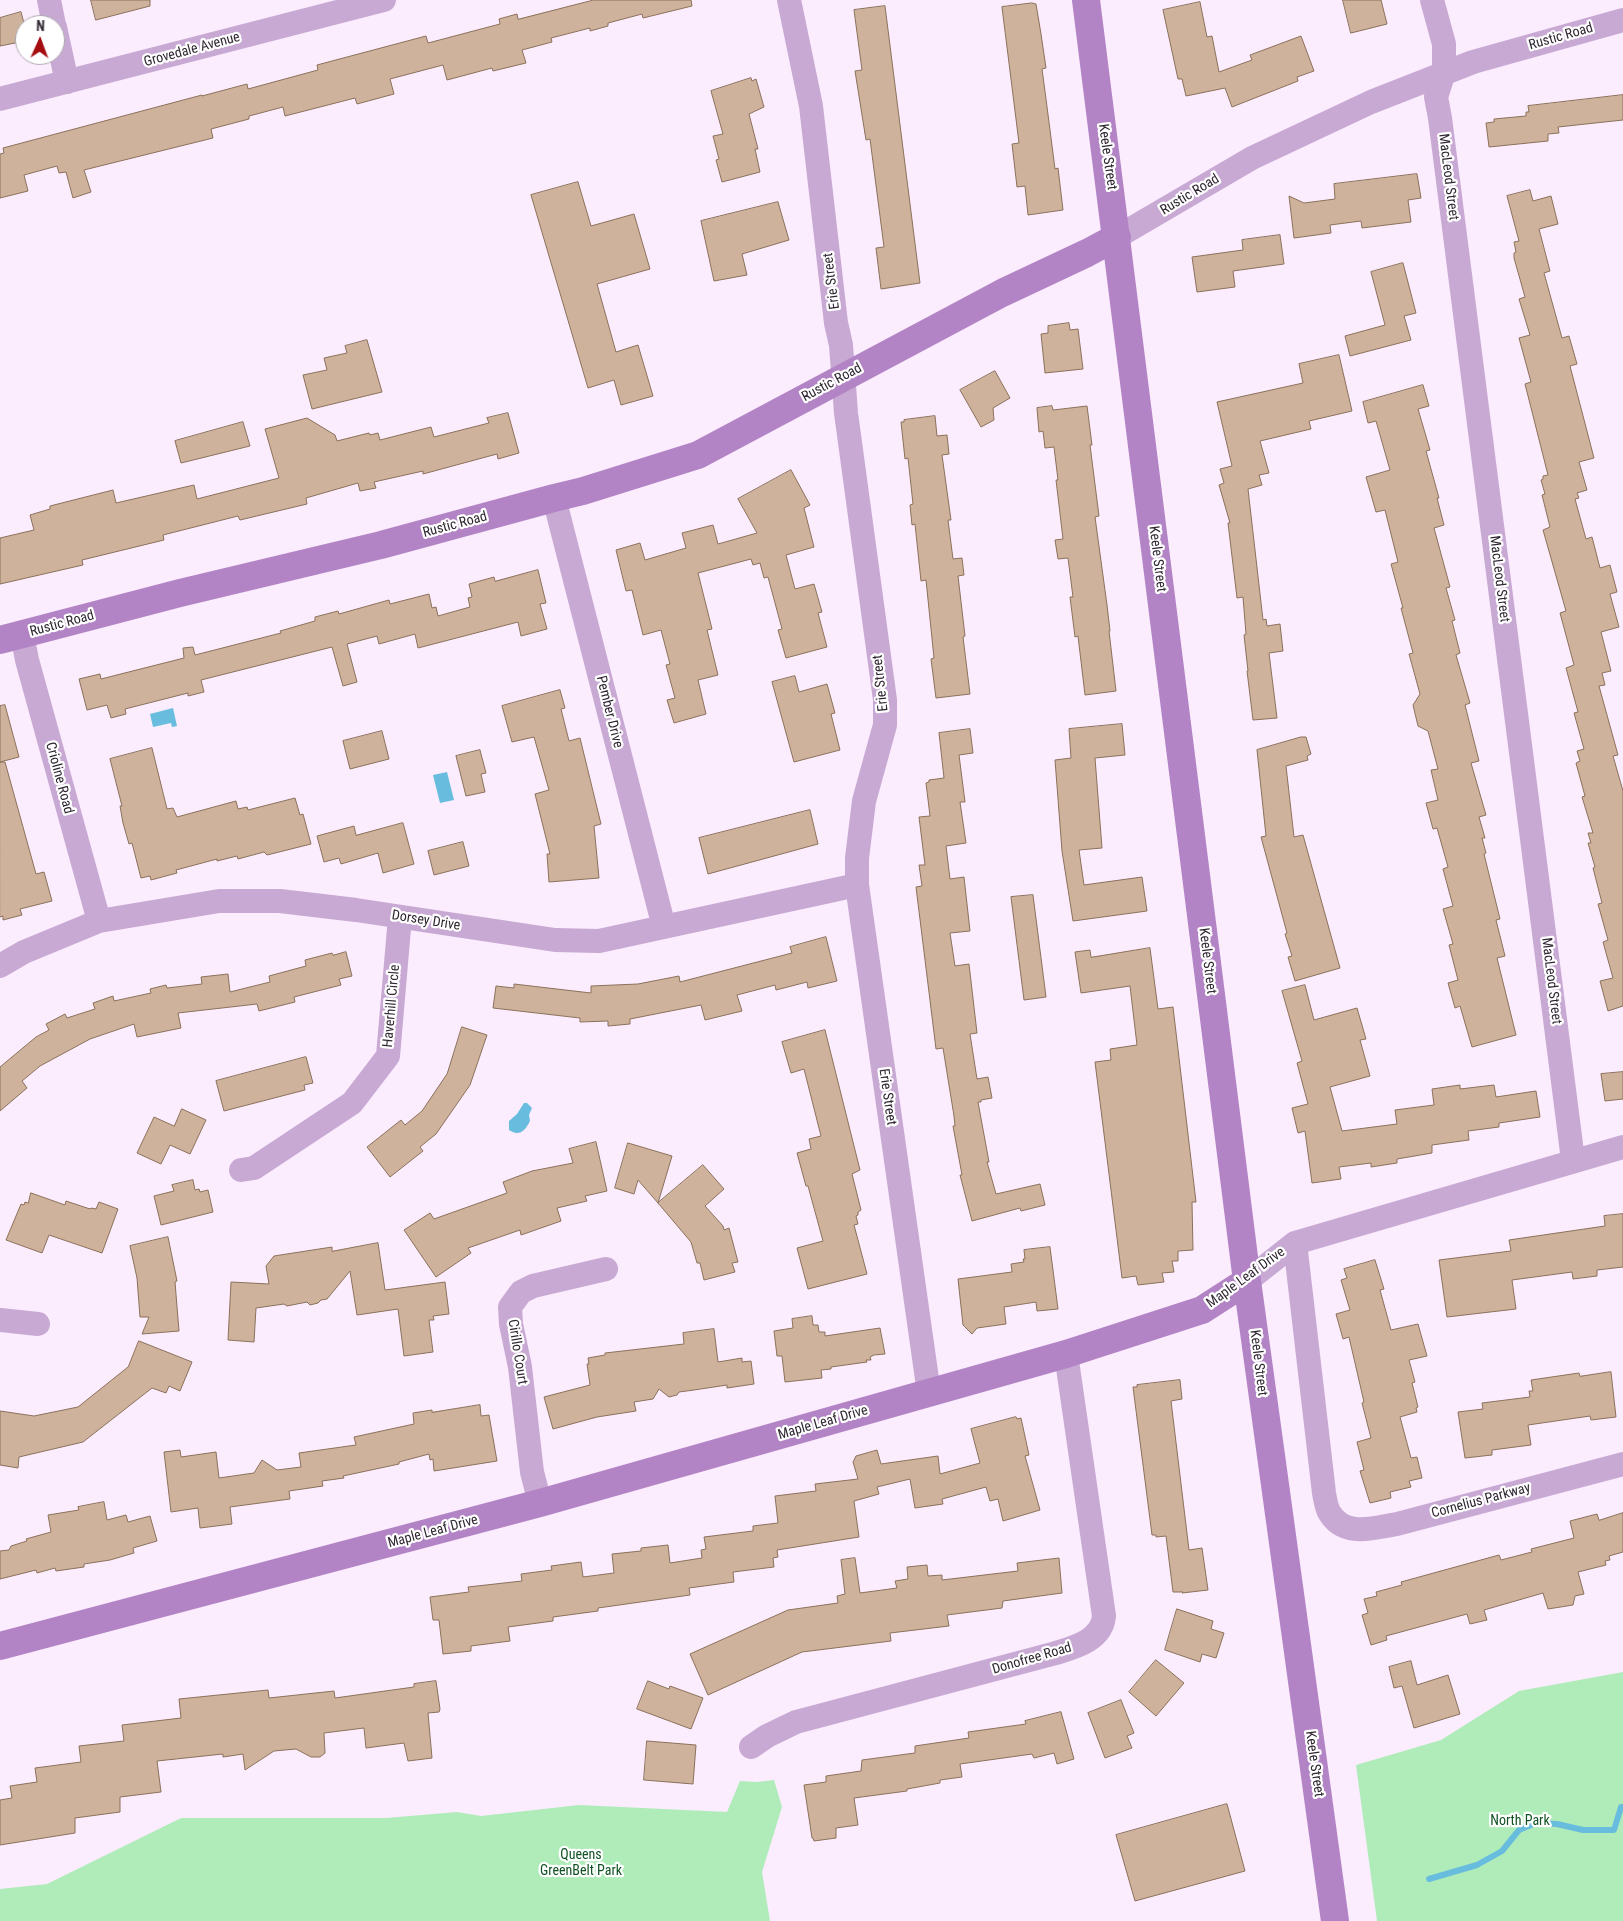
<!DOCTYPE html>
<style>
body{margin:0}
#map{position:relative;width:1623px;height:1921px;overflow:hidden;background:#fbecfe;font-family:"Roboto Condensed",sans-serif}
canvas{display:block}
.north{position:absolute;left:15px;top:15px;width:50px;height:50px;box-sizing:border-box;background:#fff;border:1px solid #aca8ad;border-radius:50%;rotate:2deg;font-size:14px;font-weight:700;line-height:20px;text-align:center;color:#2f2631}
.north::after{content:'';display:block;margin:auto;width:18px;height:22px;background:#a40c10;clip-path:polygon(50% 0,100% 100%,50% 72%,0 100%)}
</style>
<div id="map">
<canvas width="1623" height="1921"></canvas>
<div class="north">N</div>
</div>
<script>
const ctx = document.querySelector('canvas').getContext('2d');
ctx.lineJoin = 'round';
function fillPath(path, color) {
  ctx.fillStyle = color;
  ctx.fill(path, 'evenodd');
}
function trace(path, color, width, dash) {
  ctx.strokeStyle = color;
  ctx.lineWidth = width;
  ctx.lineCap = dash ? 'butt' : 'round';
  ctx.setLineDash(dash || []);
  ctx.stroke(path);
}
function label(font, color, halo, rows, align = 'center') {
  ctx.font = font + ' "Roboto Condensed",sans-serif';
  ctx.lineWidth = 4.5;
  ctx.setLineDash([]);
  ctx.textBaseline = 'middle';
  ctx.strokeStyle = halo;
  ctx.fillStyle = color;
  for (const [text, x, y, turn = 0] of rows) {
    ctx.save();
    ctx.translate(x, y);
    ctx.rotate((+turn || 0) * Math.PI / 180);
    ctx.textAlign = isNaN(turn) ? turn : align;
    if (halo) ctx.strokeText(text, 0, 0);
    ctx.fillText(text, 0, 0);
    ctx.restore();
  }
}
fillPath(new Path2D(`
 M1623,1672V1921H1377L1356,1765L1441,1740L1519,1691Z
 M774,1780L782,1807L762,1872L770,1921H0V1889L47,1884L181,1818H386L457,1812L481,1816L579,1805L727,1812L740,1781L757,1782Z`), '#b0ecb9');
fillPath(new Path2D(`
 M173,708L177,726L172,727L171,723L153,727L150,714Z
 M447,772L454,800L440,803L433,775Z
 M524,1103H527L532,1108L529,1115L530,1121C525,1131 519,1137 509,1130V1121L517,1114Z`), '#68bddf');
trace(new Path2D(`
 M1429,1879L1477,1865L1502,1851L1519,1830L1536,1823L1557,1824L1583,1830H1614L1621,1807H1623`), '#68bddf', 6);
const building = new Path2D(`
 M91,0H150V6L96,20Z
 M594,0H691L692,6L643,18L642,14L608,23V26L590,31V28L551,38L552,42L522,50L526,63L493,71L492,68L447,80L443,65L390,79L394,94L357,104L355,98L285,116L283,107L249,116V119L211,129L213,138L84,170L91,192L73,198L66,172L59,173L57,166L24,175L28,191L0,198V154L4,153L3,148L202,95V96L247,84L248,89L318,70L317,65L426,36L428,43L500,24L499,19L517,14L518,19Z
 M1343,0H1381L1387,24L1351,33Z
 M1200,2L1207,37L1212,36L1219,72L1252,60L1250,55L1301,36L1314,71L1297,77L1298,81L1232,107L1225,88L1186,96L1182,79H1178L1163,10Z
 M1032,3L1036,4L1041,34L1046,68L1042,69L1046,99L1055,169L1058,168L1063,210L1028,215L1025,186L1017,187L1012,144L1019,143L1002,7Z
 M885,6L920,283L881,289L876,248L884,247L870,139L866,140L855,71L862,70L854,10Z
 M21,12L25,27V41L0,46V18Z
 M751,78L752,81L756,79L764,107L749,114L758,149H755L760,172L722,182L716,160L719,159L713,136L723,134L711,91Z
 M1623,95V120L1558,127L1559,133L1548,134V141L1489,147L1486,123L1494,122V119L1526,116V112H1529L1528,106Z
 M1417,174L1421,198L1408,200L1411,222L1362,228L1361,221L1330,225L1331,233L1294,238L1289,196L1304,203L1335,199L1334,184Z
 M578,182L591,226L634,214L650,269L597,284L616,352L638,345L653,396L621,405L614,380L588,388L531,195Z
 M1530,190L1533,201L1551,196L1558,224L1539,229L1550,271L1544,273L1562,338L1569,336L1577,364L1570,366L1594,458L1579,462L1587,490L1577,493L1579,498L1575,499L1586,539L1592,537L1600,568L1610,565L1617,592L1610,594L1619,627L1601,632L1611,671L1602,673L1605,685L1599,686L1618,755L1613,756L1623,791V1006L1608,1011L1600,981L1613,978L1603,942L1608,940L1598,904L1602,903L1593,868L1595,867L1588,843H1591L1588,833H1593L1582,797L1585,796L1576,763L1580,761L1577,751L1584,749L1574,713L1578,712L1566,668L1574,665L1560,613L1566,611L1543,530L1550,527L1542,495L1545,494L1541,480L1543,479V476L1548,475L1525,384L1531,382L1519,338L1530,335L1519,299L1525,297L1514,258V253L1516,252L1514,242L1519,241L1507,196Z
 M778,202L789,240L742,254L747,275L714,281L701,221Z
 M1280,235L1284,264L1233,271L1235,287L1197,292L1192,257L1243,250L1242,240Z
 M1403,263L1416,313L1404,316L1411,340L1350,356L1345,336L1385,325L1371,272Z
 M1069,323L1070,330L1078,329L1083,369L1045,373L1041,334L1048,333V326Z
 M367,340L382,392L312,409L303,375L327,370L324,358L347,353L345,346Z
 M1339,355L1352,411L1309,421L1311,429L1260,441L1269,473L1259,475L1262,485L1248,489L1263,620L1266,619L1267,626L1280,624L1283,651L1269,653L1277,718L1253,720L1247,671H1248L1244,635L1246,634L1243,597L1237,598L1228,523H1230L1219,485L1224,483L1220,469L1232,466L1217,402L1303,383L1299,364Z
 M995,371L1010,398L993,408L994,420L981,427L960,390Z
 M1423,385L1429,406L1418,409L1430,450L1426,451L1439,498H1437L1444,525L1434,528L1450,587L1446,588L1455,620L1452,621L1460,653L1456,655L1470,703L1465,705L1479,761L1471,763L1486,815L1479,817L1485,838H1482L1486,853L1484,854L1500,919L1496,920L1505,956L1497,958L1516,1035L1472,1047L1460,1006L1455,1008L1448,983L1458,980L1449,945L1453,944L1443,909L1453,906L1443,869L1448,867L1437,828L1433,829L1426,803L1438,800L1431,770L1438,769L1428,731L1418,726L1413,705L1420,694L1409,654L1413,653L1401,608H1403L1391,564L1398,562L1385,510L1376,512L1366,477L1390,470L1376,421L1368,423L1363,402Z
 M1052,406L1053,410L1087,406L1092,445H1090L1099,516L1095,517L1107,605L1110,631H1109L1116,691L1085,695L1078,636L1075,637L1070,597H1073L1068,558L1058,559L1055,540L1063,539L1056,480H1058L1054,447L1045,448L1043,431L1039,432L1037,408Z
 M508,413L519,453L498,459L497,454L423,474V471L374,482L376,488L360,491L358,483L306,498L307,504L240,520L238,516L163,535L164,540L82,560L83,565L0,584V538L34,530L30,515L50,509V506L113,490L116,503L194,485L197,499L279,478L265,429L307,418L335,435L337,441L369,433L370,435L378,433L380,440L431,427L434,437L489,423L487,418Z
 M935,416L937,436L947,435L949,454L942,455L951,520H948L953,559L962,558L964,575L958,576L965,636L963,637L970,694L936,698L931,659L934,658L926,580L921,581L915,524L912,525L910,505L913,504L908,458L905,459L901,422H904V420Z
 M243,422L250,446L181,463L175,441Z
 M791,470L810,505L804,508L814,547L786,555L795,589L814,584L822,612L818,613L827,647L786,658L778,630L782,629L768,577L764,578L760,563L753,565L751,559L698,573L712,629L707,630L718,675L698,680L706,714L674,723L667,700L675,698L666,665L670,664L661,630L643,635L632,590L626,591L616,550L640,543L645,560L686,548L682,533L713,525L718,544L757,533L738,499Z
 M538,570L546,603L540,604L547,629L521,636L518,622L418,648L415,634L379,644L377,636L347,644L357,682L343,686L332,647L201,680L204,692L188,696V693L125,709L126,714L111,718L107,705L87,710L79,679L100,674L101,679L184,658L183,648L193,647L195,655L281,633L280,631L315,621V617L338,611L339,614L389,600L390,604L429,594L432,608L436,607L438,616L470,607L468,598L472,597L469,584L494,577L495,581Z
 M795,676L799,692L827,684L835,713L831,714L840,750L794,762L772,682Z
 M560,690L565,708L561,709L569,741L580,738L601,824L594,826L599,878L549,882L547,854H550L535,794L549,790L534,737L512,742L502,706Z
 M5,705L19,757L0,762V706Z
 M1122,724L1125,755L1095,758L1102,848L1079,850L1084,885L1142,877L1147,911L1073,921L1062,851L1055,760L1071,758L1069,729Z
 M970,729L973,753L959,755L965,802H960L966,843L946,846L950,879L964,877L970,931L950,933L955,966L969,964L977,1033L970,1034L977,1079L988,1077L992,1098L981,1100V1102H978L989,1162H987L996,1194L1040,1184L1045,1205L1021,1211L1020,1208L972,1221L960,1175H962L953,1126H955L954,1116L943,1048L936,1049L916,887L922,886L919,865H925L919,817L930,816L926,783L929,782V780L944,778L939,733Z
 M382,731L389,759L350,769L343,741Z
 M1301,737H1306L1311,754L1307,756L1308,760L1286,766L1294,837L1303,835L1340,968L1295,981L1288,957L1292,956L1285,934L1287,933L1261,837L1266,836L1257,750Z
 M152,748L167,809L173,808L177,817L236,801L238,809L247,807L248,810L295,798L300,815L303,814L311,844L267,855L264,852L238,859L237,856L217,861V859L176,870L177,873L151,880L150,876L141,878L132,843L129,844L123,823L120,806H122L110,759Z
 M480,750L486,773L481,774L485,792L466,796L456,756Z
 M0,762H5L36,874L44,872L52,901L20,909L22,915L3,920V916L0,917Z
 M810,810L818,844L708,874L699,838Z
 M403,823L414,864L383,873L378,853L341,864L339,858L324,862L317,836L354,826L356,835Z
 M463,842L469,866L434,875L428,851Z
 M1033,895L1046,997L1024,1000L1011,897Z
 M826,937L837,981L808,988L807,982L776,990L775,985L737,995L742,1011L705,1020L701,1005L630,1019V1024L608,1026V1021L580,1022V1018L493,1008L496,986L514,988V984L591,993V986L638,984L679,976L680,982L792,953L790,947Z
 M1150,948L1158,1009L1173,1007L1196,1202H1192L1193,1250L1178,1251V1261H1172L1174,1272L1162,1273L1164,1282L1138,1285L1136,1276L1122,1278L1095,1062L1111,1060L1110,1049L1137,1045L1130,986L1081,993L1075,952L1090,950L1091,957Z
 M346,952L352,976L339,979L341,985L294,997L295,1002L259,1011L257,1004L178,1013L181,1028L137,1037L134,1024L90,1039L40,1066L22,1081L27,1088L0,1111V1067L36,1037L49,1030L46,1024L65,1014L67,1018L95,1009L93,1003L113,996L114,1001L151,993L150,989L166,985L167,988L202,984L201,977L228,974L230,992L270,982L269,976L306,966L305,960L332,953L333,955Z
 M1305,985L1314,1020L1357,1008L1366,1039L1360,1040L1370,1076L1330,1087L1342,1131L1397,1124L1395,1110L1434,1105L1432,1089L1460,1085V1089L1494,1085L1496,1097L1536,1091L1540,1117L1499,1123V1127L1468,1131L1469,1140L1432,1145V1153L1397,1159V1163L1371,1167V1163L1339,1167L1341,1179L1312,1183L1305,1131L1298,1133L1292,1108L1308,1104L1297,1063L1302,1061L1282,991Z
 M462,1027L487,1035L470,1085L436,1134L420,1147L423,1151L390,1177L367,1147L401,1120L405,1125L422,1111L447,1074Z
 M825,1030L860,1170L852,1174L861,1210L858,1212V1215L856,1216L858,1224L854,1225L867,1274L808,1289L797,1248L823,1241L808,1186H806L797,1153L811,1149L809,1139L821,1136L804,1069L791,1073L782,1042Z
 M306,1057L313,1083L304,1085L305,1090L224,1111L216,1081Z
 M1623,1072V1099L1605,1101L1601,1074Z
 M182,1109L206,1120L190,1154L170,1145L161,1164L137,1153L154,1117L174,1126Z
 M596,1142L607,1191L585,1196L587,1201L557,1208L561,1221L521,1235L520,1230L468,1248L471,1253L436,1277L404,1230L430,1213L434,1219L507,1193L503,1182L532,1171L573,1163L569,1149Z
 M628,1143L672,1156L658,1203L638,1180L634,1194L615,1188Z
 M703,1165L724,1189L705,1206L723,1226L724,1230L729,1228L738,1262L732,1263L735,1272L704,1280L700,1263H697L691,1242L658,1203Z
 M193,1180L195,1190L199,1189L200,1192L208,1190L213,1212L161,1225L154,1196L174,1191L172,1185Z
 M31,1193L65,1205L66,1201L90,1209L91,1208L96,1209L99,1202L118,1209L102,1253L49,1235L42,1253L6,1240L21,1204L24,1205L25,1202L28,1203Z
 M1623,1214V1267L1597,1270V1276L1573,1279L1572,1272L1512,1280L1516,1309L1447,1317L1439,1260L1511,1251L1509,1240L1605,1226L1604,1216Z
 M168,1237L177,1281L175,1282L179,1331L142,1334L149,1317H140L137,1278L130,1246Z
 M378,1243L385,1290L445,1282L449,1314L433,1316L434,1320H429L433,1352L404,1356L398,1309L357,1315L350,1271L327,1299L321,1300L318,1303L310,1305L307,1302L287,1306L284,1304L256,1308L254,1342L228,1340L231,1282L269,1284L266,1266L274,1256L332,1247V1251Z
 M1050,1247L1058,1309L1037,1311L1036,1302L1004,1307L1006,1324L977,1328L972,1334L963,1325L958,1279L1012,1272L1011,1264L1024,1262L1023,1259H1025L1024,1250Z
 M1375,1260L1384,1289L1380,1290L1391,1330L1418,1324L1427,1356L1409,1360L1415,1382L1412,1383L1418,1407L1416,1408L1417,1412L1400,1417L1411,1458L1417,1457L1422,1478L1409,1481L1411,1487L1390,1492L1391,1498L1370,1503L1360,1471L1364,1470L1357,1442L1371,1438L1362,1403L1364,1402L1349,1337L1343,1339L1336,1314L1350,1310L1341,1280L1347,1278L1344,1269Z
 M812,1316L813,1325H818L819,1332H825V1336L880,1328L885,1354L874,1355L870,1357L871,1360H866L867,1362L831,1367V1369L821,1370L822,1378L785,1382L782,1356H777L774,1331L793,1328L792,1319Z
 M714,1329L718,1362L742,1358V1362L751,1361L754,1384L727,1388V1385L694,1390L679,1392L677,1395L669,1397L659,1389L653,1399L634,1402L636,1411L597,1417L553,1429L544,1397L590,1385L587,1364H589L588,1358L605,1355V1353L684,1344L683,1333Z
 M139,1341L192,1362L180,1391L169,1386L166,1393L152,1388L83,1442L19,1457L18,1468L0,1465V1411L34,1416L78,1407L128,1367Z
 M1611,1372L1616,1417L1591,1420L1590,1416L1528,1425L1531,1445L1492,1450V1455L1465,1458L1458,1412L1483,1409L1482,1403L1530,1397L1529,1391H1533L1531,1380L1579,1373L1580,1376Z
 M1180,1380L1182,1399L1171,1401L1189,1550L1202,1548L1208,1590L1182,1593L1183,1592H1173L1166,1536L1156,1537V1535H1152L1133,1387H1137V1385Z
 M480,1405L481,1416L489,1415L497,1461L434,1471L433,1459L430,1460L429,1454L399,1462V1464L343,1476L344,1478L322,1481L323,1486L289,1491L290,1499L230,1507L232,1524L200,1528L198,1508L171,1512L164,1452L180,1450L181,1457L216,1452L219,1478L254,1473L262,1460L277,1470L301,1467L299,1453L356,1445L354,1437L414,1424L413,1413L432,1410V1412Z
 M1016,1417L1017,1419L1021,1418L1029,1455L1025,1456L1040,1510L1003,1521L998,1499L990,1501L986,1487L942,1499L943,1504L915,1508L910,1479L877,1487L879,1494L854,1501L859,1537L777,1550L778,1557L773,1558L774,1567L733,1572L734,1582L689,1588L690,1595L598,1608V1611L553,1617V1621L508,1627L510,1641L471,1646V1651L443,1654L439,1620H433L430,1597L469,1592L468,1587L522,1581L521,1574L552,1570L551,1566L581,1562L583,1577L614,1573L612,1554L641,1551V1548L668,1545L670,1563L702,1558L701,1550L706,1549L704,1537L753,1531V1526L778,1523L775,1496L816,1491L815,1484L858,1479L853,1462L856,1456L877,1450L881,1464L938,1456L940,1474L980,1463L971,1429Z
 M104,1502L107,1520L126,1515L128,1522L150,1516L157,1541L133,1548L134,1553L110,1560L84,1564V1567L56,1571L55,1568L37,1573L36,1570L0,1579V1551L9,1550L11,1546L27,1541L26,1539L51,1532L48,1515L79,1510L78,1507Z
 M1623,1513V1552L1609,1556L1610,1560L1605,1561L1606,1565L1578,1572L1584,1594L1575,1596L1573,1605L1548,1609L1543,1593L1484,1610L1487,1620L1470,1624L1467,1614L1386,1636L1387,1640L1371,1645L1362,1615L1368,1613L1364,1599L1377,1596L1376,1592L1402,1585L1401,1582L1499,1555L1501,1560L1532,1552L1531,1549L1574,1538L1570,1521L1597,1514L1599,1520Z
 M855,1558L860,1593L897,1588L895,1581L908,1579L907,1567L927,1565L928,1576L942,1575V1580L1018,1571L1017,1563L1059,1558L1062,1593L1003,1601L1002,1608L947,1615L949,1626L890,1633L891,1641L802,1652L708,1695L690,1654L788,1610L838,1603L837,1596L845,1594L841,1560Z
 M1177,1609L1213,1621L1211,1629L1224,1633L1216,1658L1202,1654L1200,1662L1165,1650Z
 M1156,1660L1184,1683L1156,1716L1129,1692Z
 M1411,1661L1417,1685L1448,1675L1460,1714L1414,1728L1402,1686L1394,1688L1389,1667Z
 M436,1681L440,1709L439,1712L428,1713L432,1758L408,1761L404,1743L366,1748L364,1728L324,1733L325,1753L320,1757H311L296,1749L274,1751L245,1770L243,1754L223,1757V1754L157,1761L161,1792L120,1797V1812L75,1818V1833L0,1845V1800L12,1798L10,1786L37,1782L35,1768L81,1762L79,1746L124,1741L122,1725L181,1718L179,1699L268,1690L269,1698L334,1691L335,1698L414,1687V1684Z
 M648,1681L669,1689L670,1686L703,1698L691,1729L637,1709Z
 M1121,1700L1134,1733L1127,1736L1132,1748L1105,1758L1088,1713Z
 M1061,1712L1074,1759L1057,1764L1054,1753L1034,1758L1032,1754L960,1764L962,1777L940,1780V1783L907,1789V1791L854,1798L858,1825L836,1828V1838L814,1841L813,1838H812L804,1785L826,1782V1776L861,1771L862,1760L915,1753V1746L969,1738L968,1732L1026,1724L1025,1721Z
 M647,1741L696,1745L693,1784L644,1780Z
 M1227,1804L1245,1871L1135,1901L1116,1835Z`);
fillPath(building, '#cfb29b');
trace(building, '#8b715b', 1);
trace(new Path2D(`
 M49,0L54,25
 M789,0L811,106L836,323L841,345L846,413L885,700V725L864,801L857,858V885L929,1393
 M1432,0L1444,44V72L1436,97L1440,118L1573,1160
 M55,27L67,82
 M0,99L384,0
 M1117,237L1252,158L1371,102L1473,62L1623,20
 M554,498L664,927
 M22,634L27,660L99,921
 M0,966L24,952L99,921L219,901H280L356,910L555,940L599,941L857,885
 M241,1170L254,1168L352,1103L388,1056L400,917
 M1295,1243L1324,1493C1325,1498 1326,1506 1329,1512C1344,1538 1373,1528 1397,1524L1623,1464
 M1247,1281L1295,1243L1623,1147
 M0,1320L38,1324
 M540,1503L532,1472L520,1367L511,1324L510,1307L521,1292L533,1286L606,1269
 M751,1747L767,1736L796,1722L1056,1653C1075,1647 1102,1640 1104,1616L1066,1354`), '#c8a9d4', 24);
trace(new Path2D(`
 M1086,0L1247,1281L1335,1921
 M0,640L180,593L381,545L554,498L583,491L698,455L1002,293L1087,253L1117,237
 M0,1646L540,1503L1066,1354L1202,1310L1247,1281`), '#b384c5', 28);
label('14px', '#2f2631', '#fff', [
 ["Rustic Road",1561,37,-16],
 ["Grovedale Avenue",192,50,-15],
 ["Keele Street",1107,157,82],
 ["MacLeod Street",1448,177,83],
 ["Rustic Road",1190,195,-31],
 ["Erie Street",832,281,-97],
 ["Rustic Road",832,383,-28],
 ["Rustic Road",455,525,-15],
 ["Keele Street",1157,559,83],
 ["MacLeod Street",1499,579,83],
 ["Rustic Road",62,624,-15],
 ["Erie Street",881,683,-96],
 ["Pember Drive",609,712,76],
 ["Crioline Road",59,778,75],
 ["Dorsey Drive",426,921,9],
 ["Keele Street",1207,961,83],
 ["MacLeod Street",1551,981,83],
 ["Haverhill Circle",392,1006,-85],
 ["Erie Street",887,1097,82],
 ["Maple Leaf Drive",1246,1278,-36],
 ["Cirillo Court",517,1352,81],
 ["Keele Street",1258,1363,83],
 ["Maple Leaf Drive",823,1423,-16],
 ["Cornelius Parkway",1481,1501,-15],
 ["Maple Leaf Drive",433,1532,-15],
 ["Donofree Road",1032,1659,-16],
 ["Keele Street",1314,1764,82]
]);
label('14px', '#105223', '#fff', [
 ["North Park",1520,1821],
 ["Queens",581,1855],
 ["GreenBelt Park",581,1871]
]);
</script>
